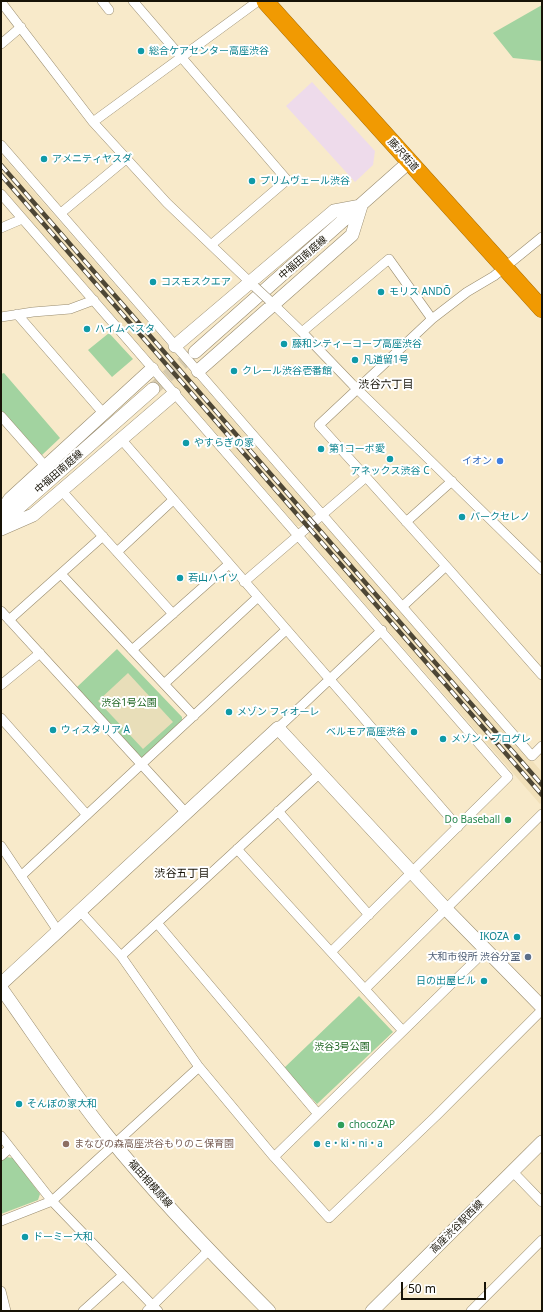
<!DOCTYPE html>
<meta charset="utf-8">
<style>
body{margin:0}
#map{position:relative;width:543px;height:1312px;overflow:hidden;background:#f8eaca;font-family:"Noto Sans",sans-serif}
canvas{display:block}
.frame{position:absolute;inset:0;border:2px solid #171307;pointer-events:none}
.scale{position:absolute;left:401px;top:1282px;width:85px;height:18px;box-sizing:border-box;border:2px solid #171307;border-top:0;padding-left:5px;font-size:12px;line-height:14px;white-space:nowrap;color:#171307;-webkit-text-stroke:3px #fff;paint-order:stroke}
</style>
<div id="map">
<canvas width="543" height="1312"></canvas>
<div class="frame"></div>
<div class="scale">50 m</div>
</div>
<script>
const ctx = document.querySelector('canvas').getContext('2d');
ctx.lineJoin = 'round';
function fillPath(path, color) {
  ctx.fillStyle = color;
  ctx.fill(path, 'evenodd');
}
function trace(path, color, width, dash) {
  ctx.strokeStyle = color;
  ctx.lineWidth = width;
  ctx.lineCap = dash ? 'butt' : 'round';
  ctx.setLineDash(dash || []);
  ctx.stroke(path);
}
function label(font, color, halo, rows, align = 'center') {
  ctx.font = font + ' "Noto Sans","Noto Sans JP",sans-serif';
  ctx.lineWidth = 4;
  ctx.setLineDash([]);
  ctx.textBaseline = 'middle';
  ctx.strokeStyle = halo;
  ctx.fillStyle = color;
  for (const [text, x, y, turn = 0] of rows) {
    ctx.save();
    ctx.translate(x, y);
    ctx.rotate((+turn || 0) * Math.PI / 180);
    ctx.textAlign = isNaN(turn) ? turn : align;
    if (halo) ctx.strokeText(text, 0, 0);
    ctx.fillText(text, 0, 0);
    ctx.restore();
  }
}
fillPath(new Path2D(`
 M312,82L375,151L373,165L355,182L286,106Z`), '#eedbeb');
fillPath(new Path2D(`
 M1,154L313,512V516L301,526H297L1,187Z
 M320,523L324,524L542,772V802L540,804L308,539L309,533Z`), '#f1e0b9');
fillPath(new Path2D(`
 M542,5V61L513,58L493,33Z
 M109,333L133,359L112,377L88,350Z
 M4,373L60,438L42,455L1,410V374Z
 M117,649L182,717V722L143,757H139L76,688Z
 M359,996L393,1032L317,1104L284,1068Z
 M6,1157L13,1158L40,1194L38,1200L1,1214V1161Z`), '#a2d3a0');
fillPath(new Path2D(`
 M128,673L173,722L143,749L98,701Z`), '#e8deb9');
trace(new Path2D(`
 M153,389L195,352`), '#d6caad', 13, [13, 6]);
const street = new Path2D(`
 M102,1L109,10
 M133,1L287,180L211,245
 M1,2L93,122L167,203L254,286
 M1,44L21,27
 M93,122L258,1
 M1,145L532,756L542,746
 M1,194L508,777L331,952
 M61,213L126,159
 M1,228L22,219
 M270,301L302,332L352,384L542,570
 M17,314L104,414
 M1,317L33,312L70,309L94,300
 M302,332L389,259L432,319
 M1,416L46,467
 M121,439L458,827
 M366,477L319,425L432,319L467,292L494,276L542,237
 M61,490L173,614
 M406,522L452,481
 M117,552L173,500
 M446,566L542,675
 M61,574L194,716
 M244,582L366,477L446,566L403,606
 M1,611L186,813
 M9,620L103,536
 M132,650L229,564
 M164,684L258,597
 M1,685L40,653
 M1,718L87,815
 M278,728L382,630
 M278,811L369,915
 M1,846L58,931
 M237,849L403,1031
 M21,876L286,630
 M80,911L121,956L199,1067L274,1157L329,1218L436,1116L542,1010
 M157,923L318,1114
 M121,956L319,774
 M365,989L542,814
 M1,1136L52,1201L158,1311
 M1,1156L10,1148
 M274,1157L486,950
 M512,1171L542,1202
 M1,1221L52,1201L199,1067
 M1,1291L6,1311
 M83,1311L123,1275
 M147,1311L210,1249
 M471,1311L542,1240`);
const secondary = new Path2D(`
 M175,346L334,211L361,206
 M195,352L409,162
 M198,371L352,235L361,206
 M1,512L10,499L152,369
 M1,523L153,389
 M1,529L33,515L174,394
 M1,984L278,728L446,909L542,1007
 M1,988C36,1037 69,1088 107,1135C157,1197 213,1255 269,1311
 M372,1311L542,1142`);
const highway = new Path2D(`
 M265,1L542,309`);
trace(street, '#998c6f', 10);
trace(secondary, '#998c6f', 14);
trace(highway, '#a56b04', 18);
trace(street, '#fff', 9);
trace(secondary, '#fff', 13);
trace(highway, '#f19a02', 17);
const rail = new Path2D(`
 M1,165L542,785
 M1,175L542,795`);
trace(rail, '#4d4635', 4.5);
trace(rail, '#fff', 3, [9]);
const streetBridge = new Path2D(`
 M255,287L269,300`);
trace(streetBridge, '#998c6f', 10, []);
trace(streetBridge, '#fff', 9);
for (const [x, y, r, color] of [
 [141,51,4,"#0f9aa8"],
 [44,159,4,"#0f9aa8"],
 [252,181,4,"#0f9aa8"],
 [153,282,4,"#0f9aa8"],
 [381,292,4,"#0f9aa8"],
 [87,329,4,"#0f9aa8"],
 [284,344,4,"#0f9aa8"],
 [355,360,4,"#0f9aa8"],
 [234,371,4,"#0f9aa8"],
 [186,443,4,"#0f9aa8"],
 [321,449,4,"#0f9aa8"],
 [390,459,4,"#0f9aa8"],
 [500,461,4,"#3f7fe0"],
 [462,517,4,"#0f9aa8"],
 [180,578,4,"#0f9aa8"],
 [229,712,4,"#0f9aa8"],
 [53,730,4,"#0f9aa8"],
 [414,732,4,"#0f9aa8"],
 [443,739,4,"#0f9aa8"],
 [508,820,4,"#2e9e5b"],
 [517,937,4,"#0f9aa8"],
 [528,957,4,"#5c6f8a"],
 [484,981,4,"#0f9aa8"],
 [19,1104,4,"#0f9aa8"],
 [341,1125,4,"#2e9e5b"],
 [66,1144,4,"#8d6e63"],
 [317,1144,4,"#0f9aa8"],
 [25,1237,4,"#0f9aa8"]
]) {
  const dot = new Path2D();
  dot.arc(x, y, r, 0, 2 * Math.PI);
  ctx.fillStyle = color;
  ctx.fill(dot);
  trace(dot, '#fff', 1.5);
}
label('10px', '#0d838f', '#fff', [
 ["総合ケアセンター高座渋谷",149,51],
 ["アメニティヤスダ",52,159],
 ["プリムヴェール渋谷",260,181],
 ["コスモスクエア",161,282],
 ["モリス ANDŌ",389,292],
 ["ハイムベスタ",95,329],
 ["藤和シティーコープ高座渋谷",292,344],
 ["凡道留1号",363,360],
 ["クレール渋谷壱番館",242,371],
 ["やすらぎの家",194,443],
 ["第1コーポ愛",329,449],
 ["アネックス渋谷 C",390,471,"center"],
 ["パークセレノ",470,517],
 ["若山ハイツ",188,578],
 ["メゾン フィオーレ",237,712],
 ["ウィスタリア A",61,730],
 ["ベルモア高座渋谷",406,732,"right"],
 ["メゾン・プログレ",451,739],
 ["IKOZA",509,937,"right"],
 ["日の出屋ビル",476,981,"right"],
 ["そんぽの家大和",27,1104],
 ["e・ki・ni・a",325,1144],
 ["ドーミー大和",33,1237]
], 'left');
label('10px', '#171307', '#fff', [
 ["藤沢街道",403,155,48],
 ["中福田南庭線",303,258,-41],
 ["中福田南庭線",59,472,-41],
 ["福田相模原線",150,1184,48],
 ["高座渋谷駅西線",457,1227,-45]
]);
label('10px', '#366cbe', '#fff', [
 ["イオン",492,461]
], 'right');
label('10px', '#1f6522', '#fff', [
 ["渋谷1号公園",129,703],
 ["渋谷3号公園",342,1047]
]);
label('10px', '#27864d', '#fff', [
 ["Do Baseball",500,820],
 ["chocoZAP",349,1125,"left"]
], 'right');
label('10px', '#4e5e75', '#fff', [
 ["大和市役所 渋谷分室",520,957]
], 'right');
label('10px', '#785e54', '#fff', [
 ["まなびの森高座渋谷もりのこ保育園",74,1144]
], 'left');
label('11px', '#171307', '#fff', [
 ["渋谷六丁目",386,385],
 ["渋谷五丁目",182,874]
]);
</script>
